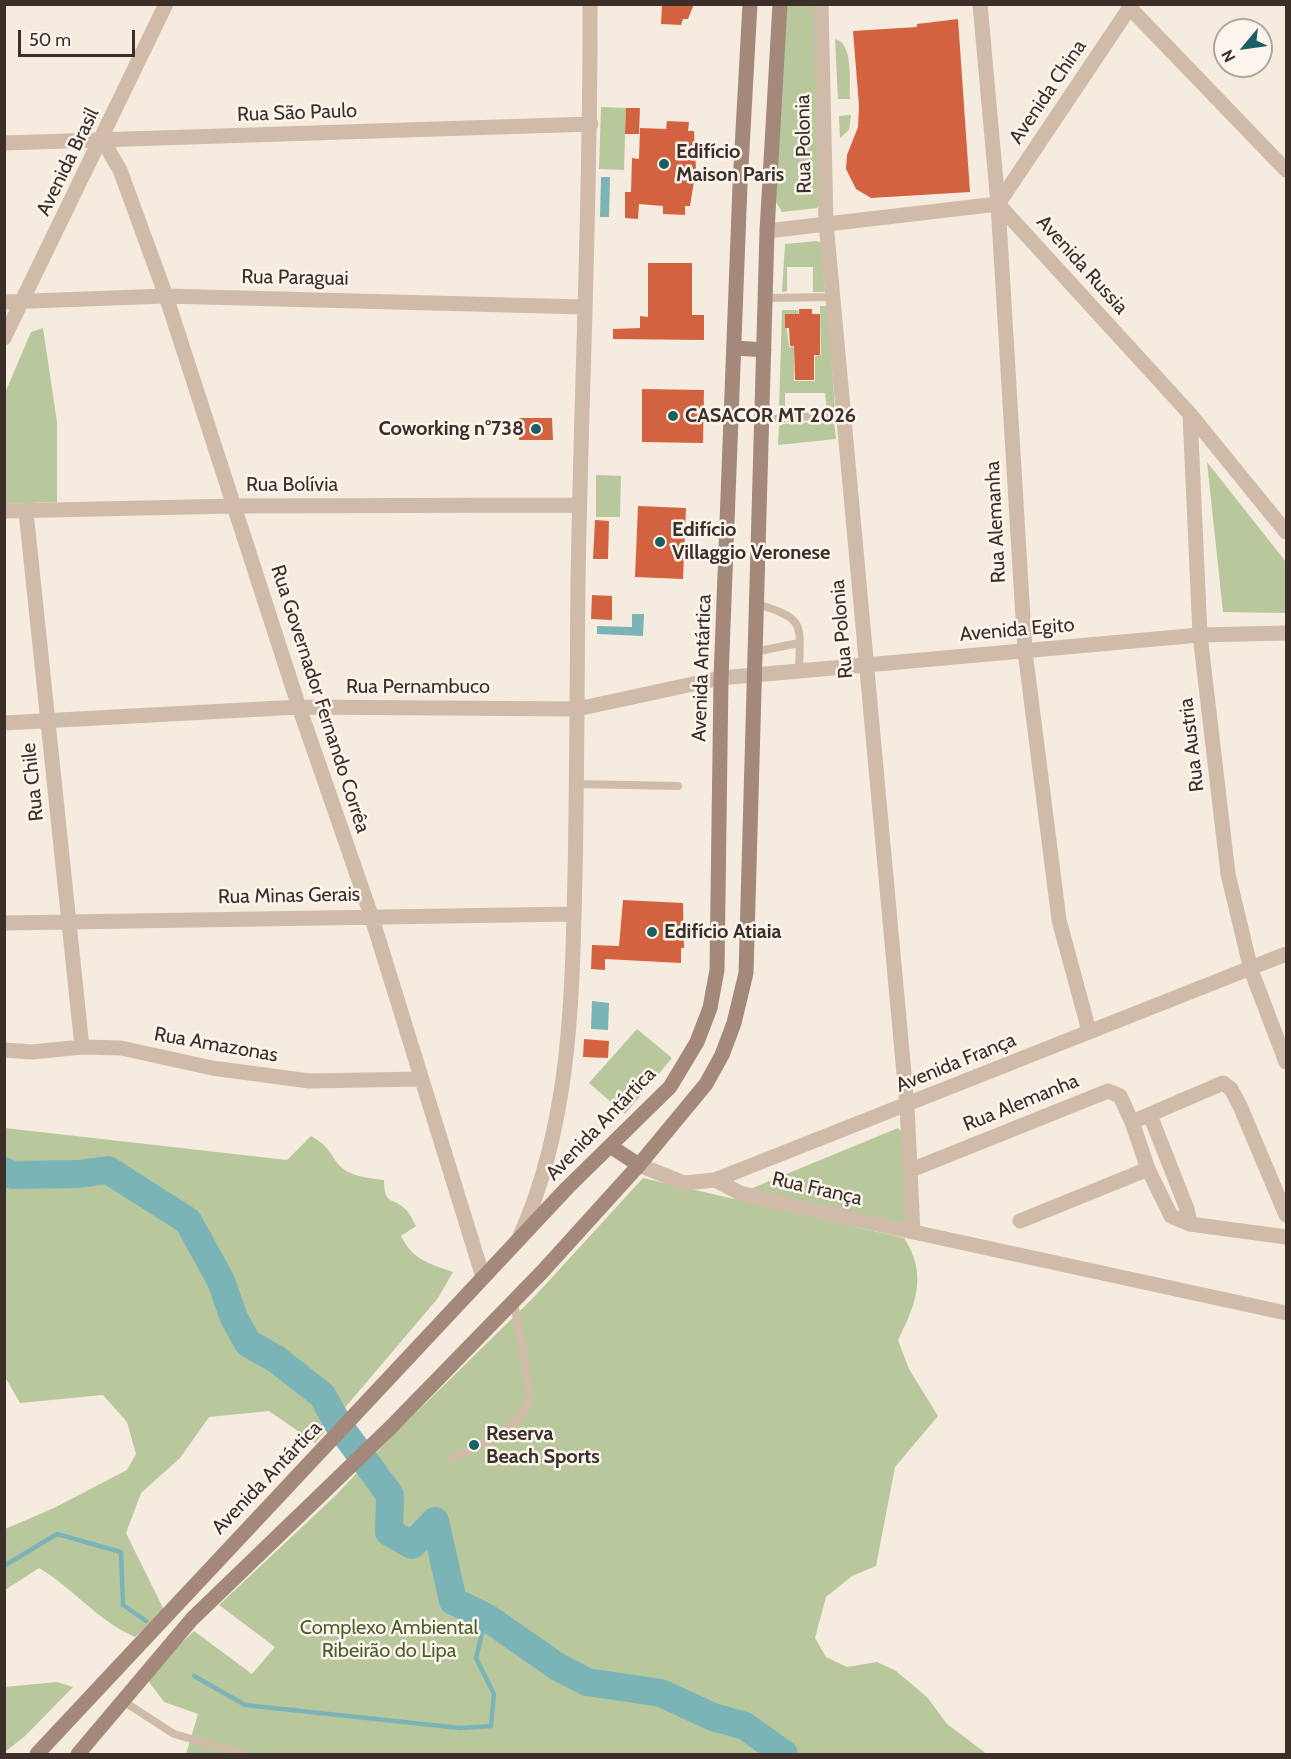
<!DOCTYPE html>
<meta charset="utf-8">
<style>
body{margin:0}
#map{position:relative;width:1291px;height:1759px;overflow:hidden;background:#f6ebdf;font-family:Cabin,sans-serif}
canvas{display:block}
.frame{position:absolute;inset:0;border:6px solid #3c2f2a;pointer-events:none}
.north{position:absolute;left:1213px;top:18px;width:60px;height:60px;box-sizing:border-box;background:#fcf5ed;border:2px solid #afa69f;border-radius:50%;rotate:241deg;font-size:16px;font-weight:700;line-height:24px;text-align:center;color:#3c2f2a}
.north::after{content:'';display:block;margin:auto;width:21px;height:27px;background:#1a5f63;clip-path:polygon(50% 0,100% 100%,50% 72%,0 100%)}
.scale{position:absolute;left:18px;top:30px;width:117px;height:27px;box-sizing:border-box;border:3px solid #3c2f2a;border-top:0;padding-left:8px;font-size:18px;line-height:21px;white-space:nowrap;color:#3c2f2a;-webkit-text-stroke:4px #fcf5ed;paint-order:stroke}
</style>
<div id="map">
<canvas width="1291" height="1759"></canvas>
<div class="frame"></div>
<div class="north">N</div>
<div class="scale">50 m</div>
</div>
<script>
const ctx = document.querySelector('canvas').getContext('2d');
ctx.lineJoin = 'round';
function fillPath(path, color) {
  ctx.fillStyle = color;
  ctx.fill(path, 'evenodd');
}
function trace(path, color, width, dash) {
  ctx.strokeStyle = color;
  ctx.lineWidth = width;
  ctx.lineCap = dash ? 'butt' : 'round';
  ctx.setLineDash(dash || []);
  ctx.stroke(path);
}
function label(font, color, halo, rows, align = 'center') {
  ctx.font = font + ' Cabin,sans-serif';
  ctx.lineWidth = 5;
  ctx.setLineDash([]);
  ctx.textBaseline = 'middle';
  ctx.strokeStyle = halo;
  ctx.fillStyle = color;
  for (const [text, x, y, turn = 0] of rows) {
    ctx.save();
    ctx.translate(x, y);
    ctx.rotate((+turn || 0) * Math.PI / 180);
    ctx.textAlign = isNaN(turn) ? turn : align;
    if (halo) ctx.strokeText(text, 0, 0);
    ctx.fillText(text, 0, 0);
    ctx.restore();
  }
}
fillPath(new Path2D(`
 M784,5H817L820,201L817,208L782,212L776,202Z
 M835,39C854,43 849,83 850,99H838Z
 M601,107L626,108L624,170L599,169Z
 M851,115L849,130L840,138L839,116Z
 M817,241L821,243L825,292H813V267H787V291L782,292L785,244Z
 M820,306H828L835,411H827L825,393H785V412H779L782,310H798V314H785L789,347H794V381H815V356L821,355Z
 M43,328L57,422V502L5,504V393L31,332Z
 M834,421L836,439L778,445L779,426L783,424Z
 M1207,462L1286,562V613L1223,612Z
 M596,475L621,476L620,517H596Z
 M637,1029L672,1058L625,1114L589,1083Z
 M5,1128L287,1160L311,1136C329,1147 327,1149 338,1164C349,1177 369,1178 384,1180C384,1207 393,1196 405,1209C410,1213 413,1221 416,1226L401,1236C413,1260 428,1263 453,1272L438,1298L315,1443L269,1411L209,1417L180,1458L141,1493L126,1533L164,1610L135,1637C98,1621 73,1588 39,1568L5,1590V1529L54,1508L127,1470L136,1454L127,1422L103,1395L20,1403L5,1377Z
 M898,1128L904,1134L906,1222L897,1224L750,1189Z
 M643,1178L904,1238C928,1275 916,1304 898,1340L909,1369L938,1416L895,1467L876,1566L852,1576L826,1597L815,1638L826,1657L847,1667L877,1662L896,1671L927,1697L947,1724L987,1754H186L198,1714L164,1702L146,1678L194,1631L252,1674L275,1647L219,1605L334,1497L396,1432L534,1297Z
 M57,1682L73,1687L25,1736L5,1752V1687Z`), '#b9c79d');
fillPath(new Path2D(`
 M601,177H610L609,217H600Z
 M632,614H644L643,636L597,634V626L632,627Z
 M592,1001L609,1003L608,1030L591,1029Z`), '#7bb4b6');
trace(new Path2D(`
 M4,1566L57,1534L121,1552L123,1605L146,1621
 M194,1676L245,1705L460,1728L491,1726L494,1694L476,1658L486,1617`), '#7bb4b6', 4.5);
trace(new Path2D(`
 M4,1171L13,1175L79,1174L108,1170L188,1221L221,1281L234,1318L248,1343L276,1359L322,1395L340,1427L390,1495L389,1532L412,1545L435,1521L453,1601L486,1617L558,1667L587,1682L661,1693L713,1717L745,1726L784,1754`), '#7bb4b6', 28);
fillPath(new Path2D(`
 M662,4H694L688,19H683L681,25L661,24Z
 M958,19L970,192L871,198L856,189L846,169L847,155L858,127L859,106L853,31L917,27V24Z
 M626,108H640L639,134H625Z
 M667,121L689,122L688,131H694L696,169L690,206H685V215L663,214V206L639,204L638,219L625,218V192H631L632,158L639,159L640,128L666,129Z
 M648,263H692V315H704V340L613,339V329L640,328V316L648,317Z
 M799,309H812V314H820V355H814V380H795L794,346H790L789,328H785V314H799Z
 M642,389L704,390L703,443L642,442Z
 M519,418H552L553,440H519Z
 M638,506L686,508L683,579L635,577Z
 M595,520L609,521L608,559H593Z
 M592,595L612,596V620L591,619Z
 M623,900L683,903L684,948H681V963L605,959V970L591,969L592,945L619,946Z
 M584,1039L609,1041L608,1058L583,1057Z`), '#d36340');
trace(new Path2D(`
 M766,298L833,297
 M762,420L827,415
 M757,604C806,619 800,623 799,671
 M754,652L799,643
 M577,784L678,786
 M452,1459C480,1443 526,1429 530,1394L514,1302
 M123,1701L174,1734L244,1754`), '#d0bba9', 8);
trace(new Path2D(`
 M821,4L826,223L907,1106L913,1232
 M980,4L998,204L1025,651L1059,920L1089,1031
 M1130,8L1286,170
 M103,141L120,170L166,296L299,707L371,915L483,1277
 M4,143L591,124
 M998,204L1132,4
 M767,231L998,204L1190,414L1286,532
 M4,302L166,296L584,307
 M4,338L166,4
 M1190,414L1200,635L1228,874L1251,970L1286,1062
 M4,511L235,506L579,505
 M26,512L82,1047
 M4,723L299,707L577,709L721,678L1200,635L1286,633
 M4,923L574,914
 M4,1050L32,1052L82,1047L121,1048L212,1068L309,1081L421,1079
 M1150,1115L1187,1209L1190,1224
 M1132,1122L1148,1169L1171,1216L1190,1224L1286,1237
 M639,1165L684,1183L715,1180L1286,954
 M911,1170L1108,1091L1120,1096L1132,1122L1223,1083L1231,1089L1240,1106L1286,1215
 M715,1180L740,1193L771,1201L1286,1313
 M1020,1221L1148,1169
 M520,1236C571,1122 572,999 575,876C577,778 577,681 578,583C581,390 591,198 590,4`), '#d0bba9', 15);
trace(new Path2D(`
 M736,348L764,350
 M610,1146L639,1165
 M37,1754L567,1188L670,1087L697,1042L710,1008L717,970L721,678L740,185L750,4
 M78,1754L192,1619L390,1428L542,1272L639,1165L706,1084L722,1055L734,1023L746,973L767,231L780,4`), '#a4897a', 15);
for (const [x, y, r, color] of [
 [664,164,6,"#1a5f63"],
 [673,416,6,"#1a5f63"],
 [536,429,6,"#1a5f63"],
 [660,542,6,"#1a5f63"],
 [652,932,6,"#1a5f63"],
 [474,1445,6,"#1a5f63"]
]) {
  const dot = new Path2D();
  dot.arc(x, y, r, 0, 2 * Math.PI);
  ctx.fillStyle = color;
  ctx.fill(dot);
  trace(dot, '#fcf5ed', 2);
}
label('20px', '#3c2f2a', '#fcf5ed', [
 ["Avenida China",1048,92,-56],
 ["Rua São Paulo",297,113,-2],
 ["Rua Polonia",804,144,-91],
 ["Avenida Brasil",68,162,-64],
 ["Avenida Russia",1082,265,48],
 ["Rua Paraguai",295,278,1],
 ["Rua Bolívia",292,485],
 ["Rua Alemanha",996,522,-93],
 ["Rua Polonia",842,629,-95],
 ["Avenida Egito",1017,630,-5],
 ["Avenida Antártica",702,668,-88],
 ["Rua Pernambuco",418,687],
 ["Rua Governador Fernando Corrêa",320,699,72],
 ["Rua Austria",1192,745,-97],
 ["Rua Chile",33,782,-96],
 ["Rua Minas Gerais",289,896,-1],
 ["Rua Amazonas",216,1045,10],
 ["Avenida França",956,1063,-22],
 ["Rua Alemanha",1021,1103,-22],
 ["Avenida Antártica",601,1124,-46],
 ["Rua França",817,1189,13],
 ["Avenida Antártica",267,1478,-46]
]);
label('bold 20px', '#3c2f2a', '#fcf5ed', [
 ["Edifício",676,152],
 ["Maison Paris",676,175],
 ["CASACOR MT 2026",685,416],
 ["Coworking n°738",524,429,"right"],
 ["Edifício",672,530],
 ["Villaggio Veronese",672,553],
 ["Edifício Atiaia",664,932],
 ["Reserva",486,1434],
 ["Beach Sports",486,1457]
], 'left');
label('20px', '#4b5e2a', '#fcf5ed', [
 ["Complexo Ambiental",389,1628],
 ["Ribeirão do Lipa",389,1651]
]);
</script>
